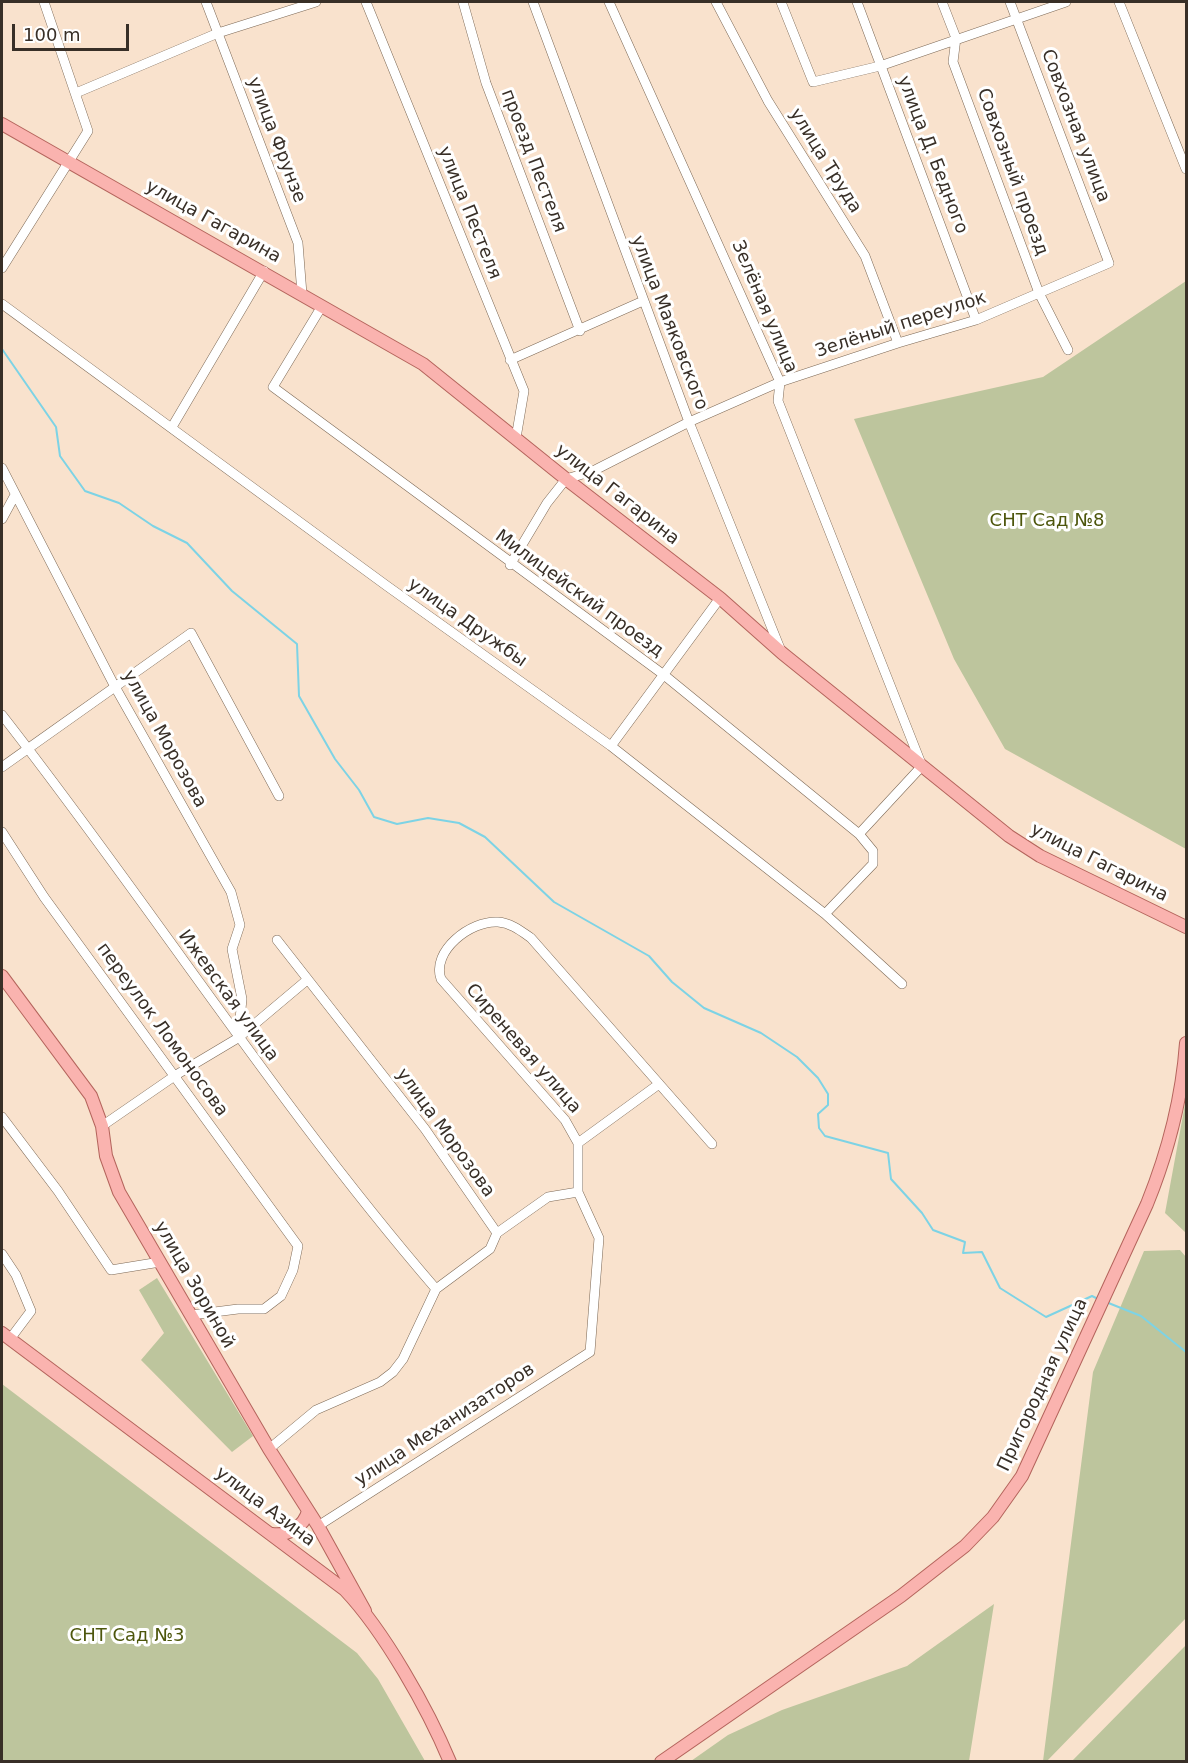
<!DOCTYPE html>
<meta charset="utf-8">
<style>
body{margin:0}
#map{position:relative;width:1188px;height:1763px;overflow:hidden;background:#f9e2cd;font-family:"DejaVu Sans",sans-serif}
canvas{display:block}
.frame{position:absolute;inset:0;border:3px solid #382f27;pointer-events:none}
.scale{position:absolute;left:12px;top:24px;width:117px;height:27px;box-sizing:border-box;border:3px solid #382f27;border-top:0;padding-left:8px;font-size:18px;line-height:21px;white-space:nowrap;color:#382f27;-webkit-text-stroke:4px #fff;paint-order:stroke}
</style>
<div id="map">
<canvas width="1188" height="1763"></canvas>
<div class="frame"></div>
<div class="scale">100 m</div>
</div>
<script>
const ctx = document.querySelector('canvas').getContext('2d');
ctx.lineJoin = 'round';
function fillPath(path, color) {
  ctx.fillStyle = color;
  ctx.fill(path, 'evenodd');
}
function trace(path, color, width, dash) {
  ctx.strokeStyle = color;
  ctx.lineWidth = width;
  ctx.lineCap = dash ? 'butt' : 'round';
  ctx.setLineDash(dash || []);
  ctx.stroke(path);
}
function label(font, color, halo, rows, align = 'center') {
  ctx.font = font + ' "DejaVu Sans",sans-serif';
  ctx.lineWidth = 6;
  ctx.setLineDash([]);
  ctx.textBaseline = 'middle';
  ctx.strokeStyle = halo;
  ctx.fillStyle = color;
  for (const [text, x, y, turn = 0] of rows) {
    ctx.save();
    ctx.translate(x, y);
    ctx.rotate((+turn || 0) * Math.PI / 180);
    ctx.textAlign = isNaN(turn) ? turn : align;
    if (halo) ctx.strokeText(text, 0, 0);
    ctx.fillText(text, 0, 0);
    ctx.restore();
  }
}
fillPath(new Path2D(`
 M1186,281V849L1005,749L954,659L854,419L1043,377Z
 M1186,1099V1233L1165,1213Z
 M1180,1250L1186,1257V1618L1047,1761H1043L1093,1372L1144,1251Z
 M157,1278L253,1436L232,1452L141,1360L164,1333L139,1290Z
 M2,1384L357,1653L378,1679L425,1761H2Z
 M994,1604L969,1761H691L728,1735L782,1710L907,1666Z
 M1186,1645V1761H1072Z`), '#bdc59d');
trace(new Path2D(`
 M2,349L56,427L60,456L85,491L119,503L153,526L187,543L232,591L297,644L299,696L335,759L359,790L374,817L397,824L428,818L459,823L485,837L554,902L649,956L672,982L704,1008L761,1033L797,1057L818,1078L828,1094V1105L818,1114L819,1128L825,1136L888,1153L891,1179L922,1213L933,1230L965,1242L963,1253L982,1252L1000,1288L1046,1317L1092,1296L1098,1299
 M1106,1302L1141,1316L1186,1352`), '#7dd3e5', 2);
const minor = new Path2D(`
 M206,2L298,243L302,294
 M366,2L524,391L516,438
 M463,2L486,83L580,331
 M533,2L689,422L781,651
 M609,2L780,382L778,401L922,766L859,834L873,851V864L825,914
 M716,2L768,101L865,256L898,343
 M781,2L813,82L880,66L1066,2
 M857,2L976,320
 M942,2L956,38L953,62L1039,293L1068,350
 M1119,2L1186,169
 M76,93L218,33L316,2
 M2,268L88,131L44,2
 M2,304L387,586L611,746L825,914L902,984
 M322,306L273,387L664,675L859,834
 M510,360L643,301
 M172,427L264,271
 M2,468L114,685L231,892L240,925L232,949L242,999L238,1038
 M2,519L15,495
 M510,565L547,503L566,479L593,471L689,422L780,382L898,343L976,320L1109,263L1010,2
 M2,715C150,904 279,1107 436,1289
 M611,746L720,598
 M2,767L191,633L279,796
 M2,832L44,897L298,1246L293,1270L281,1296L264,1309H238L191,1315
 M277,940L425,1129L497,1233
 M2,1117L58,1191L111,1270L160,1262
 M102,1126L176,1075L238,1038L307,980
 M578,1143L659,1084
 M2,1254L16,1275L31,1311L10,1339
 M269,1449L316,1410L380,1382L393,1372L403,1359L436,1289L490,1249L497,1233L548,1197L578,1192
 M318,1526L590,1352L599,1238L578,1192V1143L565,1120L441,979C431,951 471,920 498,922C511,923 521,931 531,938L712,1144`);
const major = new Path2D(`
 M2,124L423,364L566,479L720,598L782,653L1009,836L1040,856L1186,927
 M2,976L91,1096L102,1126L106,1156L119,1192L269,1449L318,1526L365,1611
 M2,1333L345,1590C384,1631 428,1709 450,1762
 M272,1534C288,1536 304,1527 308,1511
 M661,1762L901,1596L965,1546L993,1517L1022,1476L1147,1204C1168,1152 1182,1099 1186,1043`);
trace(minor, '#7d6956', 10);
trace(major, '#b4645c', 14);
trace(minor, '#fff', 9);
trace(major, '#fab3af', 12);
label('18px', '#382f27', '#fff', [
 ["Совхозная улица",1075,126,69],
 ["улица Фрунзе",276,140,69],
 ["улица Д. Бедного",932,155,69],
 ["проезд Пестеля",533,161,69],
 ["улица Труда",825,161,58],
 ["Совхозный проезд",1012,172,70],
 ["улица Пестеля",469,213,68],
 ["улица Гагарина",213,222,29],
 ["Зелёная улица",764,307,67],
 ["улица Маяковского",669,323,69],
 ["Зелёный переулок",901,325,-18],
 ["улица Гагарина",617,495,38],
 ["Милицейский проезд",579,594,36],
 ["улица Дружбы",467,623,35],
 ["улица Морозова",164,739,61],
 ["улица Гагарина",1099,863,27],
 ["Ижевская улица",228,996,54],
 ["переулок Ломоносова",162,1030,54],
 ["Сиреневая улица",523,1049,49],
 ["улица Морозова",445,1133,54],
 ["улица Зориной",194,1285,60],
 ["Пригородная улица",1043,1385,-65],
 ["улица Механизаторов",445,1425,-33],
 ["улица Азина",265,1507,37]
]);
label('18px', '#4d560c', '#fff', [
 ["СНТ Сад №8",1047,521],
 ["СНТ Сад №3",127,1636]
]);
</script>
